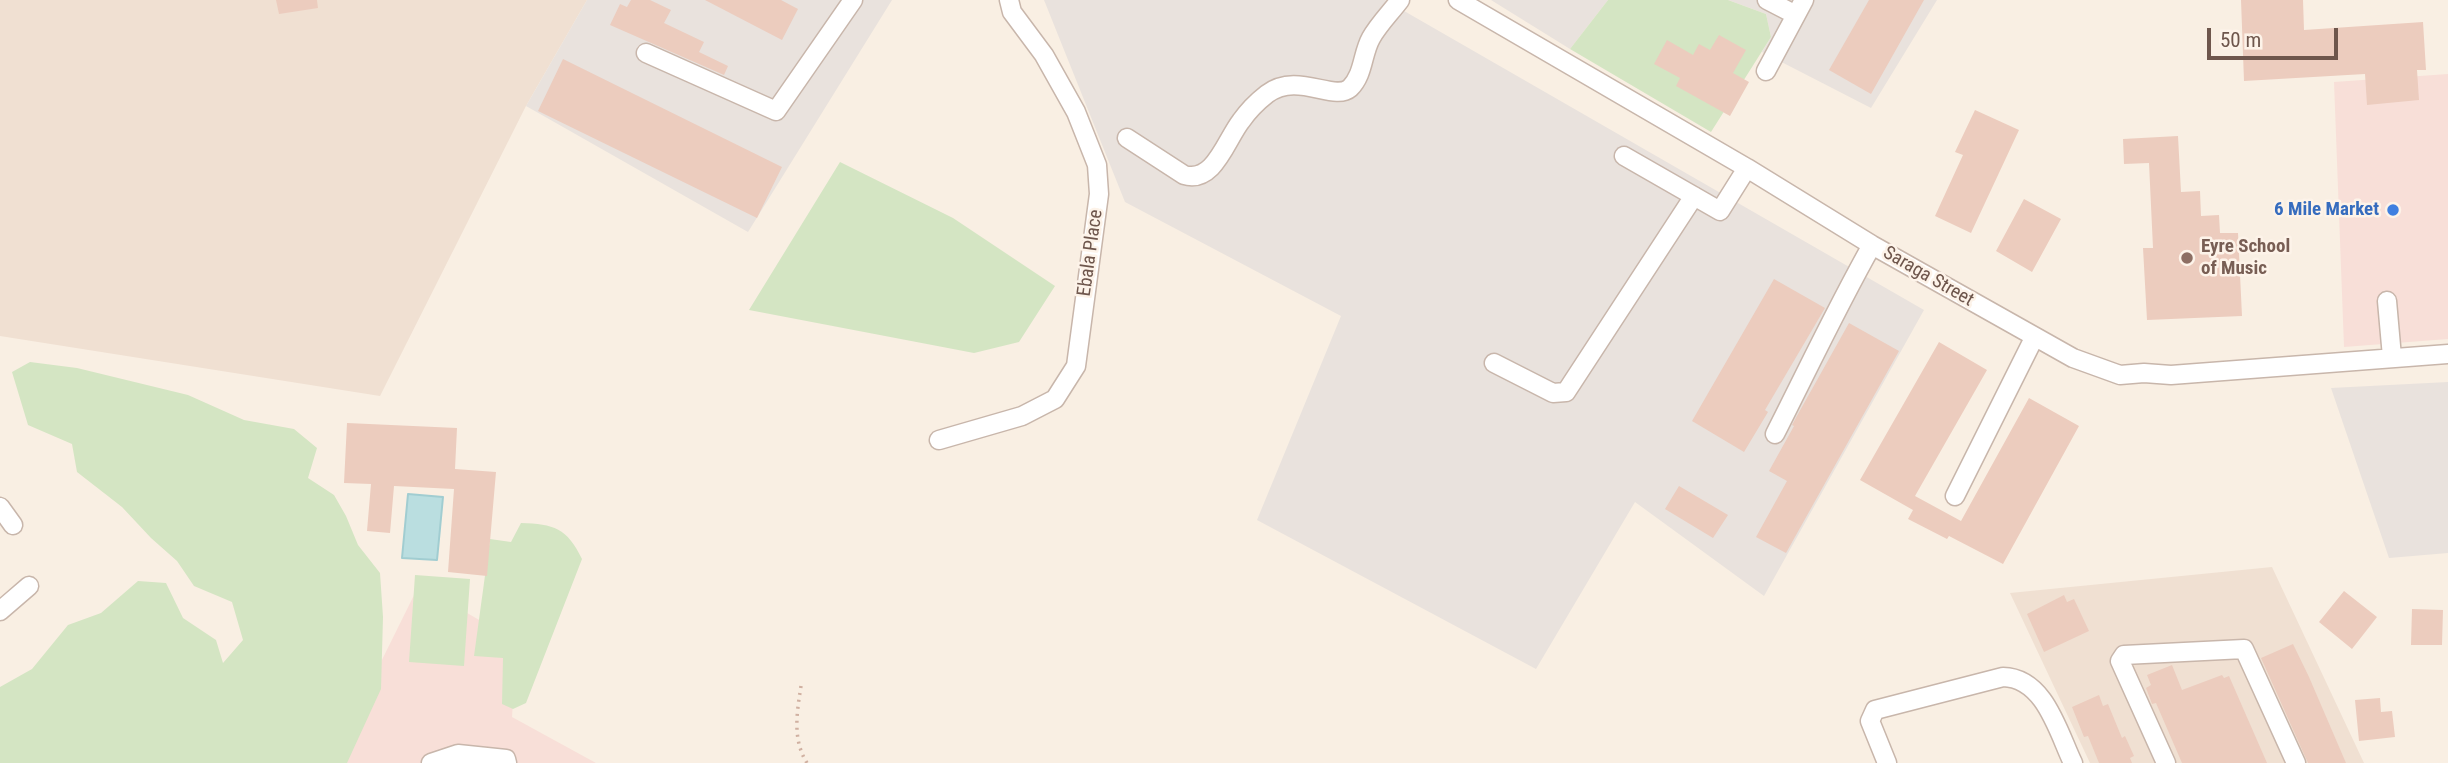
<!DOCTYPE html>
<style>
body{margin:0}
#map{position:relative;width:2448px;height:763px;overflow:hidden;background:#f9efe3;font-family:"Roboto Condensed",sans-serif}
canvas{display:block}
.scale{position:absolute;left:2207px;top:28px;width:131px;height:32px;box-sizing:border-box;border:4px solid #6e564c;border-top:0;padding-left:9px;font-size:21px;line-height:24px;white-space:nowrap;color:#6e564c;-webkit-text-stroke:5px #fdf3e9;paint-order:stroke}
</style>
<div id="map">
<canvas width="2448" height="763"></canvas>
<div class="scale">50 m</div>
</div>
<script>
const ctx = document.querySelector('canvas').getContext('2d');
ctx.lineJoin = 'round';
function fillPath(path, color) {
  ctx.fillStyle = color;
  ctx.fill(path, 'evenodd');
}
function trace(path, color, width, dash) {
  ctx.strokeStyle = color;
  ctx.lineWidth = width;
  ctx.lineCap = dash ? 'butt' : 'round';
  ctx.setLineDash(dash || []);
  ctx.stroke(path);
}
function label(font, color, halo, rows, align = 'center') {
  ctx.font = font + ' "Roboto Condensed",sans-serif';
  ctx.lineWidth = 5;
  ctx.setLineDash([]);
  ctx.textBaseline = 'middle';
  ctx.strokeStyle = halo;
  ctx.fillStyle = color;
  for (const [text, x, y, turn = 0] of rows) {
    ctx.save();
    ctx.translate(x, y);
    ctx.rotate((+turn || 0) * Math.PI / 180);
    ctx.textAlign = isNaN(turn) ? turn : align;
    if (halo) ctx.strokeText(text, 0, 0);
    ctx.fillText(text, 0, 0);
    ctx.restore();
  }
}
fillPath(new Path2D(`
 M0,0H587L526,106L380,396L0,336Z
 M2272,567L2364,763H2090L2010,593Z`), '#f0e0d2');
fillPath(new Path2D(`
 M2448,74V339L2344,347L2334,82Z
 M419,585L517,642L512,717L596,763H331Z`), '#f8dfd8');
fillPath(new Path2D(`
 M587,0H892L748,232L526,106Z
 M1044,0H1385L1924,310L1764,596L1635,502L1536,669L1257,520L1341,316L1125,202Z
 M1491,0H1608L1570,49Z
 M1728,0H1937L1871,108L1762,52L1771,37L1766,14Z
 M2448,382V553L2389,558L2331,388Z`), '#e9e2dd');
fillPath(new Path2D(`
 M1608,0H1728L1766,14L1771,37L1711,132L1570,49Z
 M840,162L953,218L1055,286L1019,342L974,353L749,310Z
 M30,362L77,368L188,395L244,420L294,429L317,448L308,478L334,495L346,516L358,545L380,573L383,617L381,689L347,763H0V687L32,669L68,625L101,613L138,581L166,583L183,618L216,640L223,663L243,640L232,602L194,586L177,561L151,538L122,507L77,472L72,444L28,425L12,372Z
 M521,523C554,524 567,528 582,559L526,703L513,709L502,704L503,658L474,656L490,539L511,542Z
 M415,575L470,579L464,666L409,662Z`), '#d4e5c3');
const water = new Path2D(`
 M408,494L443,497L437,560L402,558Z`);
fillPath(water, '#badee0');
trace(water, '#a1cdd1', 2);
fillPath(new Path2D(`
 M276,0H317L318,8L279,14Z
 M631,0H650L671,10L664,23L704,42L699,52L728,66L724,75L610,25L620,4L627,7Z
 M705,0H781L798,9L782,40Z
 M1869,0H1924L1871,94L1829,70Z
 M2241,0H2303L2304,30L2423,22L2426,70H2417L2419,100L2367,105L2365,74L2244,81Z
 M1719,35L1746,50L1733,73L1749,82L1730,116L1676,86L1680,78L1654,64L1667,40L1693,55L1699,44L1710,50Z
 M563,59L782,167L757,218L538,111Z
 M1975,110L2019,130L1971,233L1935,216L1963,155L1955,152Z
 M2178,136L2181,192L2200,191L2201,216L2219,215L2220,233H2238L2242,316L2147,320L2143,248H2153L2149,163L2124,164L2123,139Z
 M2024,199L2061,219L2032,272L1996,251Z
 M1774,279L1825,308L1765,410L1768,412L1744,452L1692,421Z
 M1849,323L1899,351L1786,553L1756,537L1787,481L1769,471L1794,426L1792,425L1798,414Z
 M1939,342L1987,370L1915,496L1961,521L2029,398L2079,426L2003,564L1949,536L1947,539L1908,519L1913,510L1860,480Z
 M347,423L457,428L455,469L496,472L487,576L448,572L454,489L394,486L390,533L367,531L371,484L344,483Z
 M1679,486L1728,515L1713,538L1665,509Z
 M2344,591L2377,617L2352,649L2319,622Z
 M2064,595L2067,602L2074,599L2089,631L2044,652L2027,614Z
 M2412,609L2443,610L2442,645H2411Z
 M2293,644L2309,677L2346,763H2308L2261,658Z
 M2172,665L2182,690L2222,675L2224,678L2229,676L2267,763H2182L2156,703L2152,704L2146,688L2151,685L2147,675Z
 M2099,695L2103,706L2108,704L2122,738L2125,736L2134,756L2130,758L2132,763H2099L2088,736L2084,737L2072,707Z
 M2380,698L2381,712L2392,711L2395,737L2359,741L2355,700Z`), '#ecccbe');
const minor = new Path2D(`
 M1458,0L1747,168L1872,245L2073,358L2120,375L2144,373L2171,375L2448,354
 M1767,0L1796,15
 M646,53L776,111L853,0
 M1766,71L1804,0
 M1127,138L1184,175C1214,184 1226,140 1241,121C1248,111 1258,101 1267,94C1297,71 1334,102 1350,88C1364,74 1362,54 1371,38C1378,25 1391,12 1400,0
 M1624,156L1720,211L1747,168
 M2387,301L2392,357
 M1494,363L1553,393L1566,392L1694,196
 M1775,434C1807,371 1837,307 1872,245
 M939,440L1022,416L1055,399L1076,366L1099,194L1097,165L1076,112L1044,55L1012,12L1009,0
 M1955,496L2034,338
 M0,507L13,525
 M0,611L29,586
 M431,763L458,754L506,759L507,763
 M1887,763L1870,721L1875,710L2003,677C2045,678 2058,732 2073,763
 M2166,763L2120,661L2124,655L2244,649L2296,763`);
trace(minor, '#c8b6ab', 21);
trace(new Path2D(`
 M801,686C797,712 792,739 807,763`), '#d0b0a1', 3.5, [2, 5]);
trace(minor, '#fff', 18);
for (const [x, y, r, color] of [
 [2393,210,7,"#3f7fe0"],
 [2187,258,7,"#8d6e63"]
]) {
  const dot = new Path2D();
  dot.arc(x, y, r, 0, 2 * Math.PI);
  ctx.fillStyle = color;
  ctx.fill(dot);
  trace(dot, '#fdf3e9', 2.5);
}
label('bold 19px', '#366cbe', '#fdf3e9', [
 ["6 Mile Market",2379,210]
], 'right');
label('bold 19px', '#785e54', '#fdf3e9', [
 ["Eyre School",2201,247],
 ["of Music",2201,269]
], 'left');
label('19px', '#6e564c', '#fdf3e9', [
 ["Ebala Place",1091,253,-82],
 ["Saraga Street",1928,277,30]
]);
</script>
